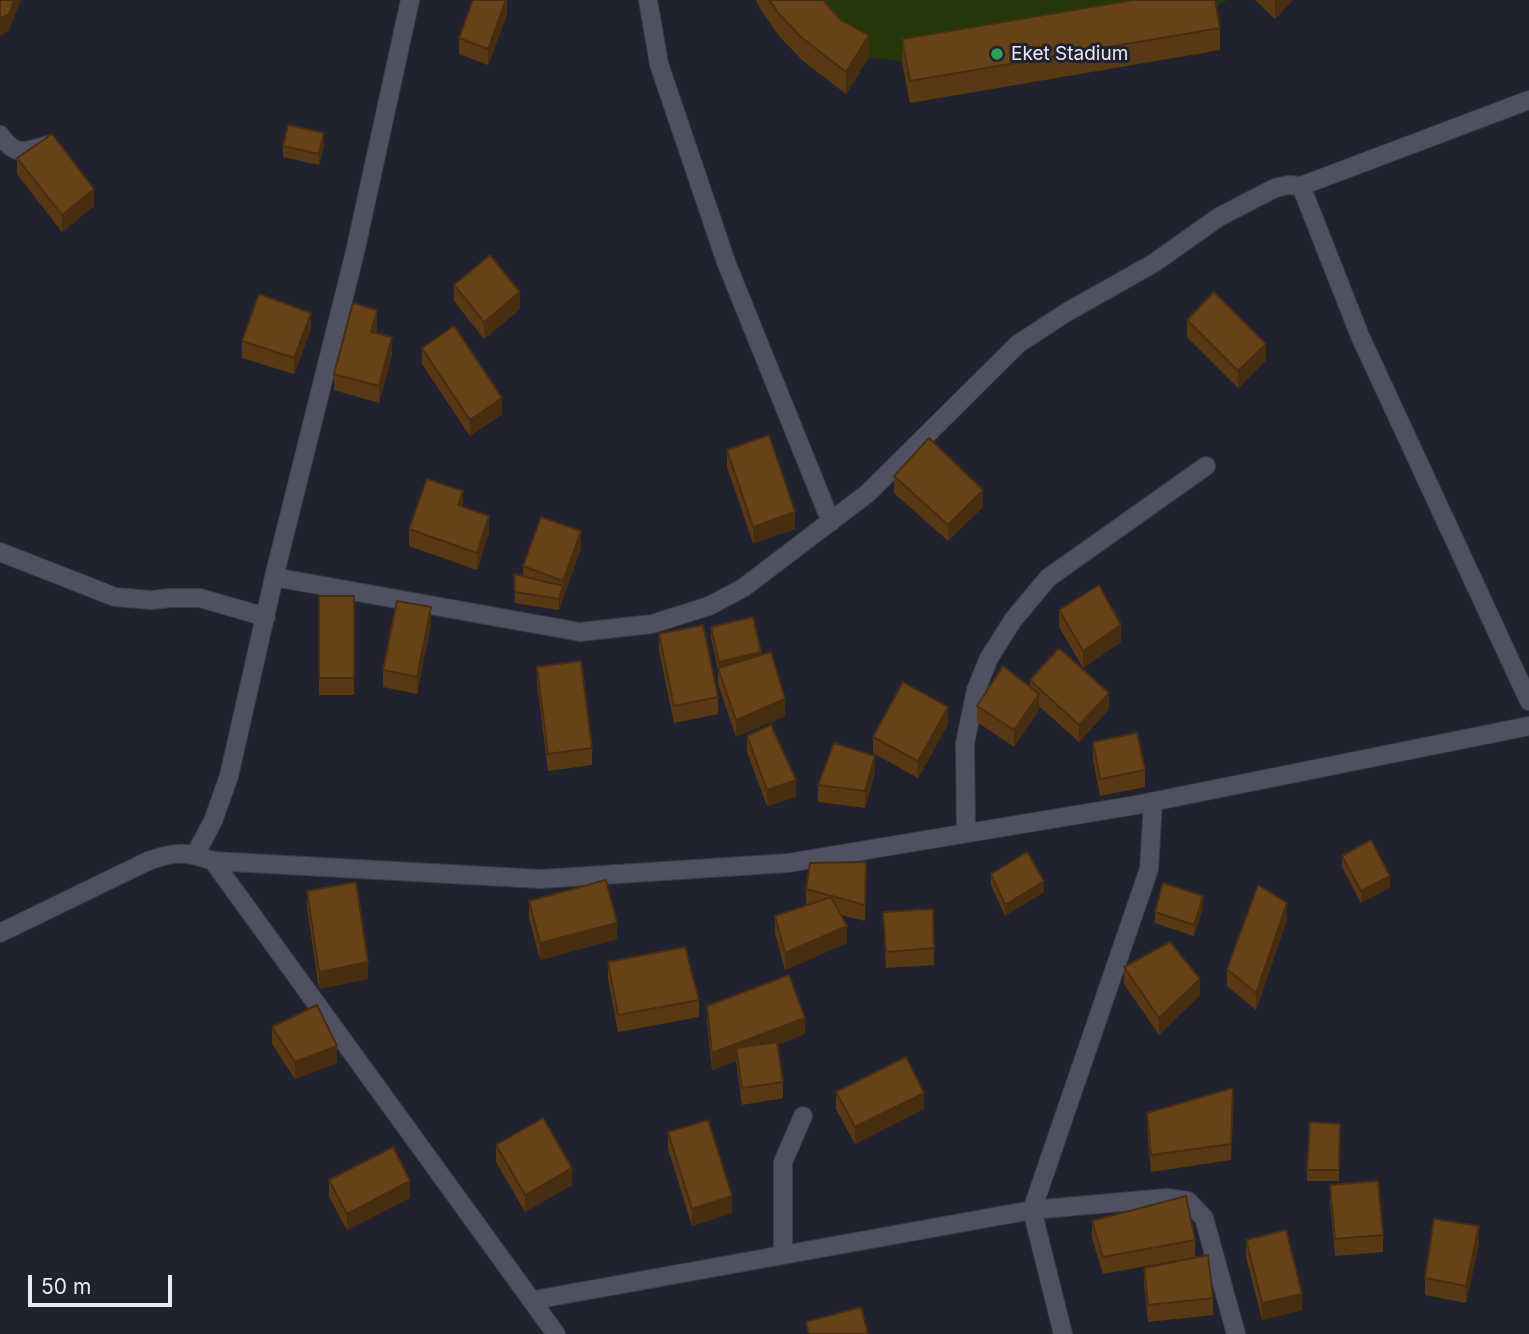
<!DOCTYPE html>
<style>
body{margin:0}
#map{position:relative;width:1529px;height:1334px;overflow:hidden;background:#212230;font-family:Inter,sans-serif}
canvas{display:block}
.scale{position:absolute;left:28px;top:1275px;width:144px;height:32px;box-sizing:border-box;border:4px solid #e8e9f3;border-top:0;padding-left:9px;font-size:21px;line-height:24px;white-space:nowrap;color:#e8e9f3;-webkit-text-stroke:5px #212230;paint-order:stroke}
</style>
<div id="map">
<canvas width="1529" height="1334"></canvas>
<div class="scale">50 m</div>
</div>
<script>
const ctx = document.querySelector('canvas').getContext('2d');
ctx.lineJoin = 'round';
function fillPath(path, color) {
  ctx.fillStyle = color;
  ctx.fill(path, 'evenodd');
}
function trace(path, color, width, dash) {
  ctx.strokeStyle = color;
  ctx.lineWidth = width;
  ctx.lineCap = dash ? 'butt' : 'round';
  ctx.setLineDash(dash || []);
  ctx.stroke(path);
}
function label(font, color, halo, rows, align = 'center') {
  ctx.font = font + ' Inter,sans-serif';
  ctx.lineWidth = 6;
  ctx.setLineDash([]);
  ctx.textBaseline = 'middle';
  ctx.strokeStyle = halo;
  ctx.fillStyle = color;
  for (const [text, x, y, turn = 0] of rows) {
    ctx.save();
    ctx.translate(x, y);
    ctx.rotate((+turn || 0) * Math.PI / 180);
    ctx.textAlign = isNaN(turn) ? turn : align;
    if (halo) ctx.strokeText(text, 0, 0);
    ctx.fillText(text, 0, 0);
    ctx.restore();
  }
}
fillPath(new Path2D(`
 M756,0H1228L1213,8L1220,50L910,103L902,62L869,57L846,94L802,60Z`), '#243709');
const street = new Path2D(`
 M648,0L659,64L726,262L831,522
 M0,135C16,157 24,152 48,145
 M1301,186L1529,100
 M0,552L115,597L151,600L170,598H200L266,617
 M274,577L580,632L652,624L709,606L743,588L868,493L1018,344L1067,312L1154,263L1219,217L1275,188L1288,185L1301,186L1360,336L1529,701
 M966,833L965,743L976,690L989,658L1013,620L1048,578L1206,466
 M195,855L213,821L229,776L274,577L355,252L410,0
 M213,861L556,1334
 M0,933L146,862C174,851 185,851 213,861L541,879L788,863L1136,805L1529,726
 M783,1255V1162L803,1116
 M534,1300L1032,1210L1166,1198L1188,1201L1204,1218L1236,1334
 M1063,1334L1032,1210L1149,869L1153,802`);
trace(street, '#3b3c48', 20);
trace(street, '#4f5161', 18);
fillPath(new Path2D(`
 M507,0V15L488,65L459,54V38Z
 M756,0H823L869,57L846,94L802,60L779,36L759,7Z
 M1255,0H1293L1275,19Z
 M1220,28V50L910,103L902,62V39Z
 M324,144L319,165L283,157V146Z
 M17,158L94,206L62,232L17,174Z
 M454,285L520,309L484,339L454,301Z
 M1187,320L1266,360L1238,388L1187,337Z
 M377,326L376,333L392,354L379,403L334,390V374Z
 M311,329L294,374L242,358V341Z
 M422,348L502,414L470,436L422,364Z
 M727,450L795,529L753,543L727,467Z
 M894,476L983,507L948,541L894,493Z
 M463,507L489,532L477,570L409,546V529Z
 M581,548L559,610L515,603L514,574L523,576V566Z
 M319,596H354V695H319Z
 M1059,610L1121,642L1083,668L1059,627Z
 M431,624L417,694L383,687V670Z
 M711,627L761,655L785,716L736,737L718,684V669L711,638Z
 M659,634L718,697V714L674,723L659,651Z
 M537,667L592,748V765L548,771L537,683Z
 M1030,680L1109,709L1079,742L1039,706V710L1014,747L977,722V706L1030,686Z
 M948,724L918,778L873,753V737Z
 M747,736L796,797L767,806L747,752Z
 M1093,742L1145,770V787L1100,796L1093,759Z
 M875,772L865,808L818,802V785Z
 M1342,856L1390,887L1361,903L1342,867Z
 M991,874L1044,892L1005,916L991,885Z
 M866,879L865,921L841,915L847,943L785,970L775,933V916L806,905V889Z
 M307,891L368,979L319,989L307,907Z
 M529,901L617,939L540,960L529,918Z
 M1203,907L1194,936L1155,923V912Z
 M933,909L934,965L886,968L883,912Z
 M1287,920L1256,1010L1227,986V969Z
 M608,962L699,1000V1017L618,1032L608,978Z
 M1124,967L1200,995L1159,1035L1124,984Z
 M707,1006L805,1034L777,1045L783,1082V1098L742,1105L736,1061L712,1070L707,1023Z
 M272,1027L337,1063L295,1079L272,1044Z
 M836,1092L924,1109L855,1144L836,1109Z
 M1233,1105L1231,1160L1151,1172L1147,1129V1113Z
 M1340,1124L1339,1181H1307V1170Z
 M668,1132L732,1213L692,1226L668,1149Z
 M496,1145L572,1185L525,1212L496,1162Z
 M329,1180L410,1198L347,1230L329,1197Z
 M1330,1185L1383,1235V1252L1335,1256L1330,1202Z
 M1092,1221L1195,1240V1257L1103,1274L1092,1238Z
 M1246,1240L1302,1310L1262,1320L1246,1257Z
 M1479,1243L1466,1303L1425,1295V1278Z
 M1144,1268L1213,1298V1315L1148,1322L1144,1284Z`), '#593915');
fillPath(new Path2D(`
 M14,0H21L9,30L0,36V19Z
 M506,0L507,15L488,65V49Z
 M1275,0H1293L1275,19Z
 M869,35V57L846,94V72Z
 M324,133V144L319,165V154Z
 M94,189V206L62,232V215Z
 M520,292V309L484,339V322Z
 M377,310V326L371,348V332Z
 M311,313V329L294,374V358Z
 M392,337V354L379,403V386Z
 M1266,344V360L1238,388V371Z
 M502,398V414L470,436V420Z
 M983,490V507L948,541V525Z
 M463,491V508L458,505Z
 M795,512V529L753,543V527Z
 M489,516V532L477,570V553Z
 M581,531V548L559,610V599L563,586V581Z
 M431,607V624L417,694V677Z
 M1121,625V642L1083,668V651Z
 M761,652V663L719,670V662Z
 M1109,693V709L1079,742V725Z
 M1039,694V710L1014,747V730Z
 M785,699V716L736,737V720Z
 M948,707V724L918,778V761Z
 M875,756V772L865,808V791Z
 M796,780V797L767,806V790Z
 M1390,876V887L1361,903V891Z
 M1044,881V892L1005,916V905Z
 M1203,896V907L1194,936V925Z
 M1287,903V920L1256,1010V993Z
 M617,923V939L540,960V943Z
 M847,926V943L785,970V953Z
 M368,962V979L319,989V972Z
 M1200,979V995L1159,1035V1018Z
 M805,1018V1034L737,1060L736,1048V1061L712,1070V1053Z
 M337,1046V1063L295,1079V1062Z
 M924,1093V1109L855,1144V1127Z
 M572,1168V1185L525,1212V1195Z
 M410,1181V1198L347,1230V1214Z
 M732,1196V1213L692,1226V1209Z
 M1479,1226V1243L1466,1303V1286Z
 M1302,1294V1310L1262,1320V1303Z`), '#482e11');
const building = new Path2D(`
 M0,0H14L9,14L0,19Z
 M473,0H506L488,49L459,38Z
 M769,0H823L841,20L869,35L846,72L802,38L779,14Z
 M1133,0H1215L1220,28L910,81L902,39Z
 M288,125L324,133L319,154L283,146Z
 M52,134L94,189L62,215L17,158Z
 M490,255L520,292L484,322L454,285Z
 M1214,292L1266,344L1238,371L1187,320Z
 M259,294L311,313L294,358L242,341Z
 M353,303L377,310L371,332L392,337L379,386L334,374Z
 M454,326L502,398L470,420L422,348Z
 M769,435L795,512L753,527L727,450Z
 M929,438L983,490L948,525L894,476Z
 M427,479L463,491L458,505L489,516L477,553L409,529Z
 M541,517L581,531L563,581L523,566Z
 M514,574L563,586L559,599L515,592Z
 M1099,585L1121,625L1083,651L1059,610Z
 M319,596H354V678H319Z
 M397,601L431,607L417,677L383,670Z
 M753,617L761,652L719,662L711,627Z
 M703,625L718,697L674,706L659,634Z
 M1059,648L1109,693L1079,725L1030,680Z
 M771,652L785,699L736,720L718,668Z
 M581,661L592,748L548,754L537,667Z
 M1003,666L1039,694L1014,730L977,706Z
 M903,682L948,707L918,761L873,737Z
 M771,725L796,780L767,790L747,736Z
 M1137,733L1145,770L1100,779L1093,742Z
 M834,743L875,756L865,791L818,785Z
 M1371,840L1390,876L1361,891L1342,856Z
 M1027,852L1044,881L1005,905L991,874Z
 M866,862L865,905L806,889L810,863Z
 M606,880L617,923L540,943L529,901Z
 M356,882L368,962L319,972L307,891Z
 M1163,883L1203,896L1194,925L1155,912Z
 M1258,885L1287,903L1256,993L1227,969Z
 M831,897L847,926L785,953L775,916Z
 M933,909L934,948L886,952L883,912Z
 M1170,942L1200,979L1159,1018L1124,967Z
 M685,947L699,1000L618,1015L608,962Z
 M789,975L805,1018L712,1053L707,1006Z
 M317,1005L337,1046L295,1062L272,1027Z
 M777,1042L783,1082L742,1088L736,1048Z
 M906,1057L924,1093L855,1127L836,1092Z
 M1233,1088L1231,1144L1151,1155L1147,1113Z
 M543,1118L572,1168L525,1195L496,1145Z
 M708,1120L732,1196L692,1209L668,1132Z
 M1310,1122L1340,1124L1339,1170H1307Z
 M393,1147L410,1181L347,1214L329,1180Z
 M1378,1181L1383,1235L1335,1239L1330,1185Z
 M1186,1196L1195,1240L1103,1257L1092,1221Z
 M1434,1219L1479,1226L1466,1286L1425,1278Z
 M1286,1230L1302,1294L1262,1303L1246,1240Z
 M1208,1255L1213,1298L1148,1305L1144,1268Z
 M861,1307L868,1334H809L806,1322Z`);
fillPath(building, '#674218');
trace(building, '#482e11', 2);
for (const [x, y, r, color] of [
 [997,54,7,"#2e9e5b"]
]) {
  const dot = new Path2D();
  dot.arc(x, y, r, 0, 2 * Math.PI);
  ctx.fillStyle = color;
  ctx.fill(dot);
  trace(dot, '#212230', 2.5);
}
label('19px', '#e8e9f3', '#212230', [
 ["Eket Stadium",1011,54]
], 'left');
</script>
